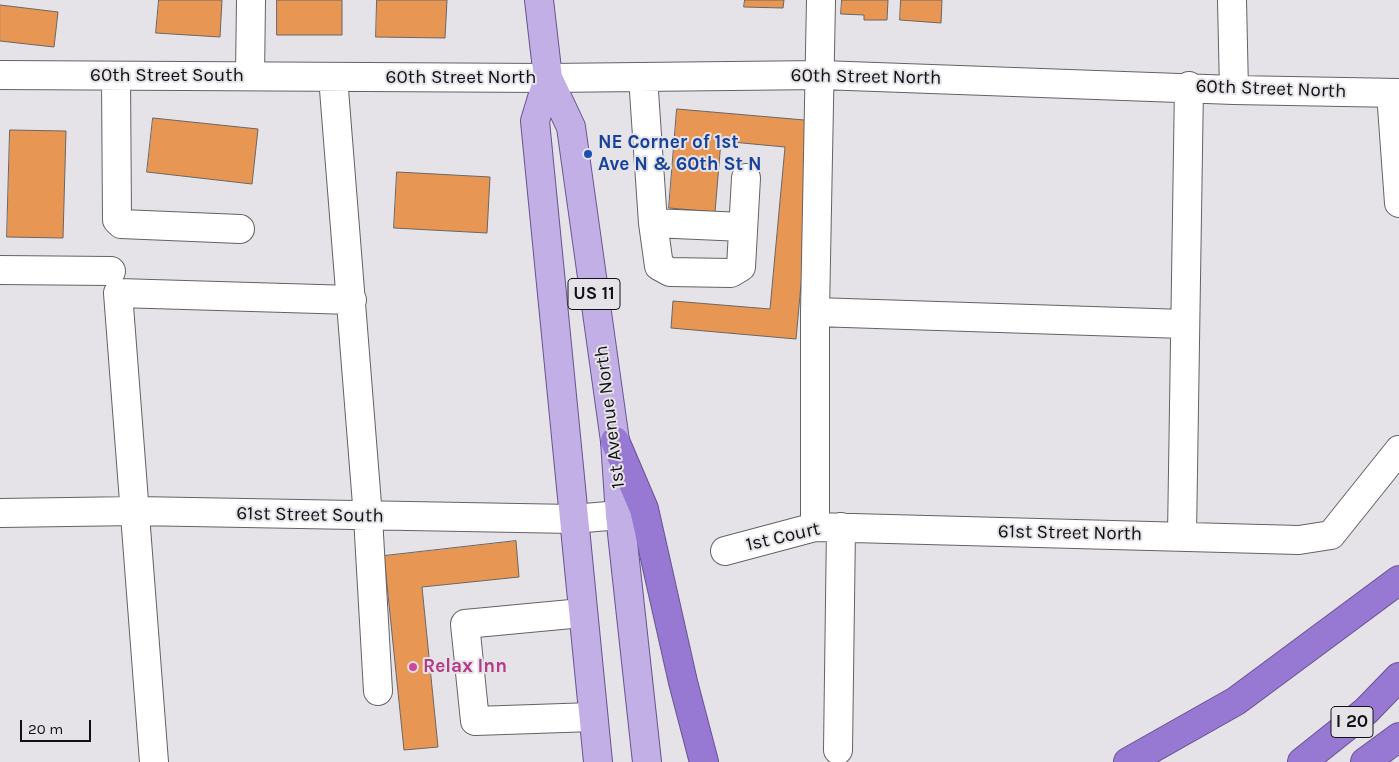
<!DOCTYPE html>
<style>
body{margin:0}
#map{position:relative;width:1399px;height:762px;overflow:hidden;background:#e5e3e8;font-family:Karla,sans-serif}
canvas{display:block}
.scale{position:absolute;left:20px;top:720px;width:71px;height:22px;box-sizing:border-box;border:2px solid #111012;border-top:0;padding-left:6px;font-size:15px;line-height:18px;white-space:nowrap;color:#111012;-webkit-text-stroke:4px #e5e3e8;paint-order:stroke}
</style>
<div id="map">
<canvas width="1399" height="762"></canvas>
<div class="scale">20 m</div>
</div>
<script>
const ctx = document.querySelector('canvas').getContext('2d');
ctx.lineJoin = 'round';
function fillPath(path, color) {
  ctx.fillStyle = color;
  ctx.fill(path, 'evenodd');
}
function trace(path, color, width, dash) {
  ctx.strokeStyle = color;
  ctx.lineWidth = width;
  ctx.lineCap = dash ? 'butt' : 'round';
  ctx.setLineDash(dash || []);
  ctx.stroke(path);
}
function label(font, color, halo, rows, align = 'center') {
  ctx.font = font + ' Karla,sans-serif';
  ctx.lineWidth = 4;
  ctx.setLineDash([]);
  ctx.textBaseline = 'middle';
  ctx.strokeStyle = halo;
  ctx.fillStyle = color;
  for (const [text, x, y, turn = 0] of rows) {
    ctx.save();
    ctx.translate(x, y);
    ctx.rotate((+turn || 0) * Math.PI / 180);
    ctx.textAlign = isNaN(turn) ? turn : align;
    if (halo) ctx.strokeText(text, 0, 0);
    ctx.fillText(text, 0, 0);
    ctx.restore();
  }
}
const building = new Path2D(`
 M159,0H222L220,37L156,33Z
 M277,0H342V35H277Z
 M377,0H447L445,38L376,37Z
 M745,0H784L783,8L744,7Z
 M842,0H888L887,20H864V15L841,14Z
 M901,0H942L941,23L900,20Z
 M0,5L58,12L54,47L0,41Z
 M677,109L816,121L796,339L671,328L673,301L770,309L785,147L721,141L715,212L669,208Z
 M153,118L258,129L252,184L147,172Z
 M10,130L66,131L63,238L7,237Z
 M397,172L490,177L487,233L394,228Z
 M516,541L519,577L422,587L438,747L404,750L384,556Z`);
fillPath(building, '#e89654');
trace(building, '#6a6663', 1);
const minor = new Path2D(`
 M1232,0L1234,90
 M0,75L548,78L821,75L1234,90L1399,93
 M116,76L117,220L121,224L240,229
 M250,76L251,0
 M333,77L368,517L378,691
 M643,77L653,223L659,266L670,272L731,273L741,267L746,178
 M1391,93L1399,203
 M653,223L743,227
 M0,270L111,271
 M815,312L1184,324
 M0,513L136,511L573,519L620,515
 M815,527V312L821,0
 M1182,535L1189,86
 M725,551L815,527L1299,540L1331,535L1399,450
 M582,613L465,624L475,721L593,717
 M838,750L841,527
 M154,762L118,293L352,300`);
const major = new Path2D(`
 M539,0L548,78L571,127L615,441L620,515L647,762
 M548,78L535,121L598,762`);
const highway = new Path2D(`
 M615,441L644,509L683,682L704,762
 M1128,762L1236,701L1399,580
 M1302,762L1366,711L1399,677
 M1365,762L1399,737`);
trace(minor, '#636267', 30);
trace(major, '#68548f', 30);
trace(highway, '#68548f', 30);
trace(minor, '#fff', 28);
trace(major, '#c1afe5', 28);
trace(highway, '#9779d3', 28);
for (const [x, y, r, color] of [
 [588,154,5,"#1a4fb4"],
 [413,667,5,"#d1479c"]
]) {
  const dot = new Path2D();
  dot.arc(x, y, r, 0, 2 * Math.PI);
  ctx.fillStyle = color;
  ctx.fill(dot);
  trace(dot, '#e5e3e8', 2);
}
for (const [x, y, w] of [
 [594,294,52],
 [1352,722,42]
]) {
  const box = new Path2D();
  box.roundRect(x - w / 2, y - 15.5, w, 31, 4);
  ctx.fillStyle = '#e5e3e8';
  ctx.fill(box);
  trace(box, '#111012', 1);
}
label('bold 18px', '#111012', null, [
 ["US 11",594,294],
 ["I 20",1352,722]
]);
label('19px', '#111012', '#e5e3e8', [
 ["60th Street South",167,76],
 ["60th Street North",866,77,1],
 ["60th Street North",461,78],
 ["60th Street North",1271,89,2],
 ["1st Avenue North",610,417,-97],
 ["61st Street South",310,515,1],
 ["61st Street North",1070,533,1],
 ["1st Court",783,537,-13]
]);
label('bold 19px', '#164399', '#e5e3e8', [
 ["NE Corner of 1st",598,143],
 ["Ave N & 60th St N",598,165]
], 'left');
label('bold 19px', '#b23c85', '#e5e3e8', [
 ["Relax Inn",423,667]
], 'left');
</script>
